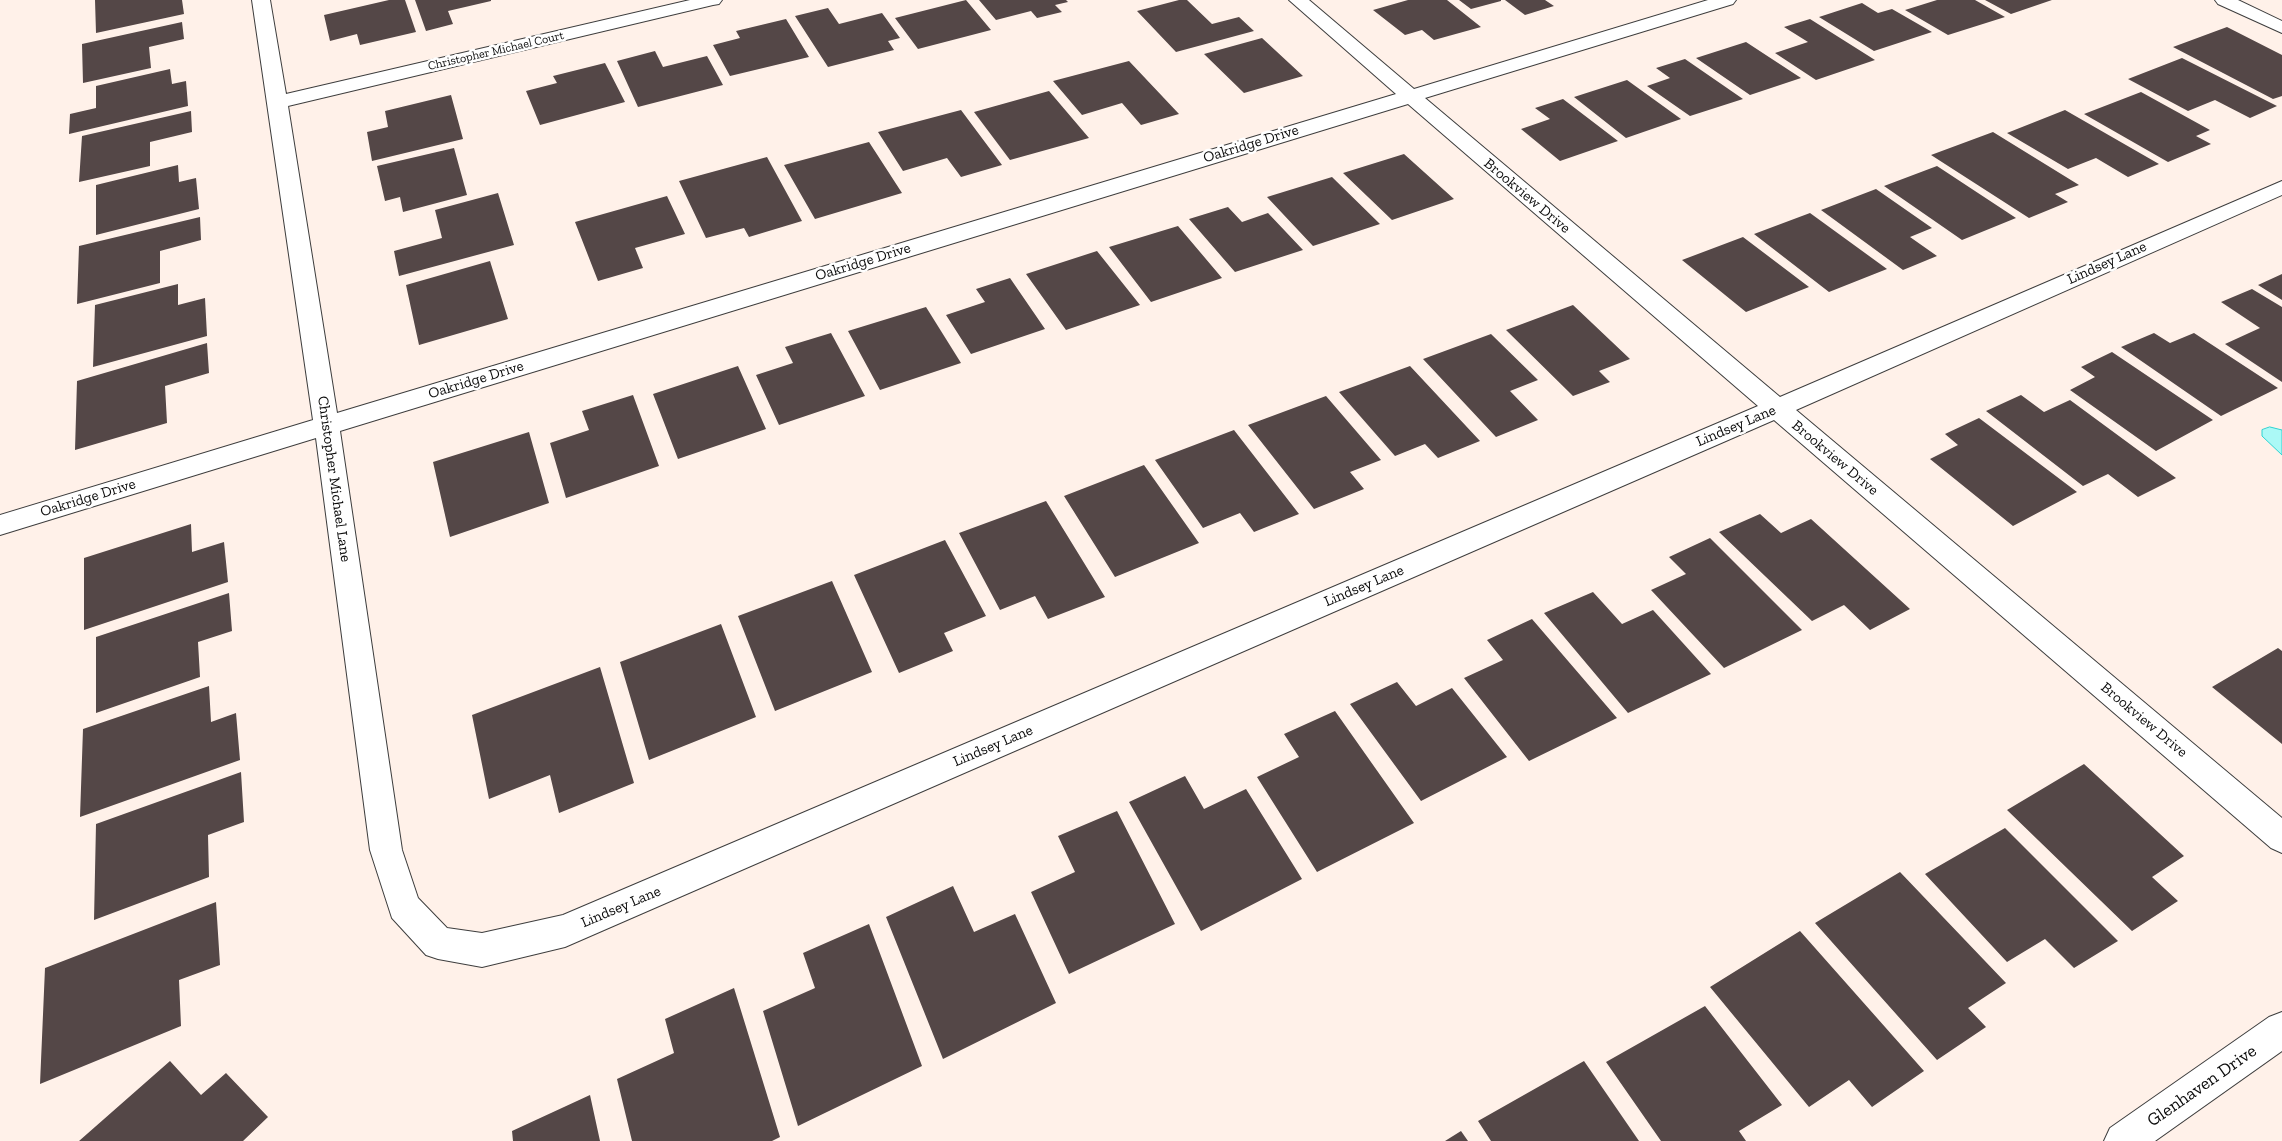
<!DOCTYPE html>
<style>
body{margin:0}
canvas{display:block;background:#fff1e9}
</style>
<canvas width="2282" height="1141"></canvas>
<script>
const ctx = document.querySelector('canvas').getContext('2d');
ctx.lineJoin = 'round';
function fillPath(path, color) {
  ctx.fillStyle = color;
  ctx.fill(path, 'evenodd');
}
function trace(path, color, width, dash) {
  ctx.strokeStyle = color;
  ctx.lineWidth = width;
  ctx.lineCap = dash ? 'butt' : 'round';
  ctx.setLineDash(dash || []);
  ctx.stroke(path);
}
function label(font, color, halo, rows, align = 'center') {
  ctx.font = font + ' "Zilla Slab",serif';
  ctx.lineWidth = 5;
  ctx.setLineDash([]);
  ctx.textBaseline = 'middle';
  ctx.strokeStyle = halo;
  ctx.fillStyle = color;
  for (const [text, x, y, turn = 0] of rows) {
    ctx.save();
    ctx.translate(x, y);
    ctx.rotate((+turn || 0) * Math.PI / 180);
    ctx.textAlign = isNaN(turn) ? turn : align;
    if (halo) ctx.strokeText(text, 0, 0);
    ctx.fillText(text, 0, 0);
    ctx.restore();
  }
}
const water = new Path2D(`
 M2270,427L2282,430V455L2262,436V430Z`);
fillPath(water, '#abf9f6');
trace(water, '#2ed3d2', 1);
fillPath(new Path2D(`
 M95,0H182L184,14L96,33Z
 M389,0H405L416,32L360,45L357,34L330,41L324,15Z
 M415,0H491V1L448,11L453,24L426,31Z
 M966,0L991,30L918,49L895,18Z
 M979,0H1066L1068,2L1055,5L1062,12L1037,18L1031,11L996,20Z
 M1179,0H1187L1212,24L1239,17L1254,31L1176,52L1137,11Z
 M1408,0H1447L1481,27L1434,40L1422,30L1405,35L1373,10Z
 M1459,0H1501V1L1471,9Z
 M1505,0H1545L1554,6L1525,15Z
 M1937,0H1975L2005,17L1948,35L1905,10Z
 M1985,0H2052L2011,14Z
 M1862,3L1878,13L1892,9L1932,32L1874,51L1819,17Z
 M828,8L839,24L882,13L900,38L888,41L894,50L828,67L795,16Z
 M786,19L809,57L730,76L713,45L740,38L736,31Z
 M1810,19L1875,60L1816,80L1775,53L1808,42L1784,27Z
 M182,22L184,39L149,47L151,68L83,83L82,44Z
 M2227,27L2282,55V96L2273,99L2173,47Z
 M1262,38L1303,76L1244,93L1204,54Z
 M1746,42L1801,78L1750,95L1696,58Z
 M655,51L663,67L707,56L723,85L638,107L617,61Z
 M2182,58L2277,106L2250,118L2215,100L2188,111L2128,79Z
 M1685,59L1743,99L1690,116L1647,86L1670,78L1656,68Z
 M1129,61L1179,114L1141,125L1122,103L1082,115L1053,81Z
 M605,63L625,102L540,125L526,91L557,83L553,76Z
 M170,69L172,84L186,81L188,106L69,134L70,114L96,108V86Z
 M1627,80L1681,119L1626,138L1574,97Z
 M1049,91L1089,138L1010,160L974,112Z
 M2141,92L2210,130L2196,136L2211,144L2168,162L2084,114Z
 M451,95L463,139L372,161L367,132L388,127L385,111Z
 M1563,99L1618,141L1560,161L1521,129L1550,119L1535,108Z
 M961,110L1002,165L961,177L947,158L903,171L878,132Z
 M2065,110L2159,164L2128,177L2096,158L2068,169L2007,133Z
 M191,111L192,132L150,142V166L79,182L82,136Z
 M1993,132L2079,185L2055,194L2068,202L2029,218L1931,155Z
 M869,142L902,193L815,219L784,165Z
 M454,148L467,195L403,212L400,197L385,201L377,166Z
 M1404,154L1454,199L1392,220L1343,173Z
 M767,157L802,221L749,237L744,228L706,238L679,181Z
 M178,165L179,182L196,178L199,209L96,235V185Z
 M1937,166L2016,218L1962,240L1884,186Z
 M1332,177L1380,224L1313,246L1267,197Z
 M1876,189L1932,228L1910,237L1937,256L1903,270L1821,210Z
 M498,193L514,245L399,276L394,251L442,238L435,210Z
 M667,196L685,234L635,248L643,268L598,281L575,222Z
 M1228,207L1242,222L1268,213L1303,250L1235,272L1189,219Z
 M1810,213L1887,269L1829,292L1754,234Z
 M200,217L201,240L160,251V283L77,304L79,246Z
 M1178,226L1222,278L1151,302L1109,247Z
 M1743,237L1809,287L1746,312L1682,260Z
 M1097,251L1140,305L1066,330L1026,274Z
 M490,261L508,319L419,345L406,285Z
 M2282,274V300L2258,285Z
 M1010,278L1045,329L971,354L946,315L985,302L976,289Z
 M178,284V305L205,298L207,336L93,367L95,305Z
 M2252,289L2282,307V382L2225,344L2260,328L2221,302Z
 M1573,305L1630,359L1599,371L1610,382L1573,396L1506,330Z
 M926,307L961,363L880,390L848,331Z
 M831,333L865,396L779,425L756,375L793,363L785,347Z
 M2154,333L2170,343L2194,333L2278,388L2221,416L2121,347Z
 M1491,334L1538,380L1510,391L1538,420L1496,437L1423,359Z
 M207,343L209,373L165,386L167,423L75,450L77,381Z
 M2112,352L2213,420L2156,451L2070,390L2095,377L2081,367Z
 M738,366L766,429L678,459L653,394Z
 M1410,366L1480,441L1438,458L1425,444L1395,456L1339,392Z
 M633,395L659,466L566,498L550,443L589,430L582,411Z
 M2021,395L2044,412L2070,400L2176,478L2138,497L2108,474L2083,486L1986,411Z
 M1326,396L1381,460L1350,472L1364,489L1314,509L1248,425Z
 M1979,418L2077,492L2013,526L1930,459L1958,445L1945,434Z
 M1234,430L1299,514L1254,532L1240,513L1203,528L1155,460Z
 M529,432L549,503L450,537L433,462Z
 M1144,465L1199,543L1115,577L1064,496Z
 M1046,501L1105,597L1048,619L1035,596L1000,610L959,533Z
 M1760,514L1781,533L1811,519L1910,609L1870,630L1844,605L1812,621L1719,532Z
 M191,524L192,552L224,542L228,582L84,630V558Z
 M1710,538L1802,630L1724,668L1651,590L1686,574L1669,557Z
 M945,540L986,616L944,633L953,651L899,673L854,575Z
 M832,581L872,672L775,711L738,616Z
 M1593,592L1622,624L1653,610L1711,674L1628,713L1544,613Z
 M229,593L232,631L198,642L200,677L96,713V637Z
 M1532,619L1617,718L1529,761L1464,678L1503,660L1487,640Z
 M721,624L756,717L649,760L620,662Z
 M2278,648L2282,651V744L2212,687Z
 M600,667L634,783L559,813L550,775L489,799L472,715Z
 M1397,682L1416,706L1452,688L1507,757L1421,801L1350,704Z
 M209,686L211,722L236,713L240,760L80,817L83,729Z
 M1335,711L1414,823L1317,872L1257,777L1299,757L1284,734Z
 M2084,764L2184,856L2152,877L2178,901L2132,931L2007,810Z
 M241,772L244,822L208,835L209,877L94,920L96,824Z
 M1185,776L1204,809L1246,789L1302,879L1201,931L1129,802Z
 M1117,811L1175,924L1069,974L1031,892L1075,872L1058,836Z
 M2005,828L2118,941L2074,968L2045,939L2007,962L1925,874Z
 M1900,872L2006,983L1968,1008L1986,1027L1937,1060L1815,923Z
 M953,886L974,932L1015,914L1056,1003L943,1059L886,917Z
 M216,902L220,965L179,980L181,1026L40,1084L45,968Z
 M869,924L922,1066L798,1126L763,1011L815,988L803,953Z
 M1800,931L1924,1071L1872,1107L1849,1080L1809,1107L1710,987Z
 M734,988L780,1137L772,1141H632L617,1079L674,1053L665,1019Z
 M1705,1006L1782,1105L1739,1131L1746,1141H1661L1606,1062Z
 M170,1061L201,1095L226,1073L268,1117L243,1141H79Z
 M1584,1061L1639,1141H1491L1478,1121Z
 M590,1095L600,1141H513L512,1131Z
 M1461,1131L1468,1141H1445Z`), '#544747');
const street = new Path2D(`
 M252,0H270L286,94L690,0H722L719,4L713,5L288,106L337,413L1396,94L1289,0H1309L1414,89L1708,0H1736L1733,4L1425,98L1780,397L2282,181V195L1796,410L2282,818V853L2271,848L1774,420L565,947L482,967L438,959L426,955L392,918L370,850L316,438L0,535V515L313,420ZM1408,104L1758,406L563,915L482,933L447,928L418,898L402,850L340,431Z
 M2215,0H2238L2282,21V33L2218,4Z
 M2282,1012V1051L2155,1141H2104L2110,1128L2269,1017Z`);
trace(street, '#3e3e3e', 2);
fillPath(street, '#fff');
label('12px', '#0b0b0b', '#fff', [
 ["Christopher Michael Court",496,51,-13]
]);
label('15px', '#0b0b0b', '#fff', [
 ["Oakridge Drive",1251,144,-17],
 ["Brookview Drive",1527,196,40],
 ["Oakridge Drive",863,262,-17],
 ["Lindsey Lane",2107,263,-24],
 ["Oakridge Drive",476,380,-17],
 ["Lindsey Lane",1736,426,-23],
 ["Brookview Drive",1835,458,40],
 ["Christopher Michael Lane",334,479,82],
 ["Oakridge Drive",88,498,-17],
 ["Lindsey Lane",1364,586,-23],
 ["Brookview Drive",2144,720,40],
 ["Lindsey Lane",993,746,-23],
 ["Lindsey Lane",621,907,-23]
]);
label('18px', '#0b0b0b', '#fff', [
 ["Glenhaven Drive",2202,1086,-35]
]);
</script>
